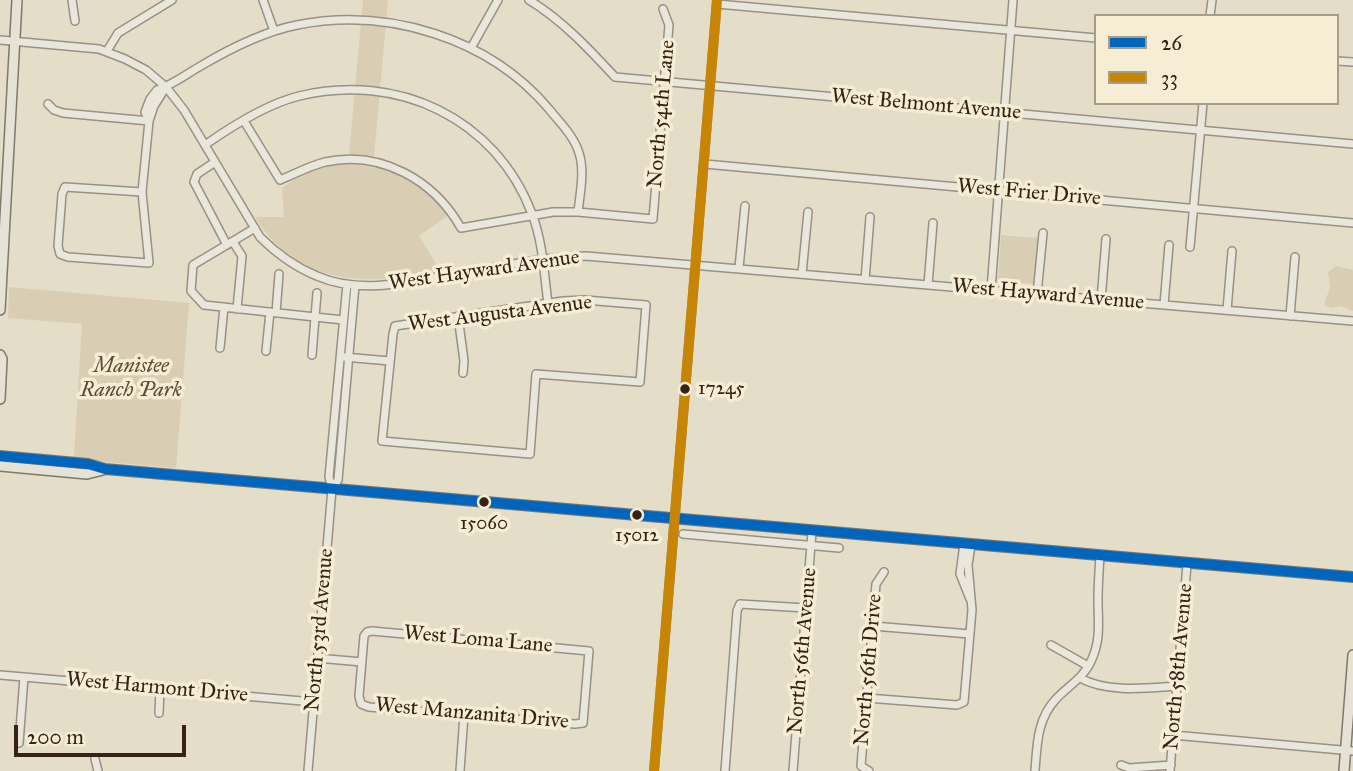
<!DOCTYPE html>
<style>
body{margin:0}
#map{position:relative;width:1353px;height:771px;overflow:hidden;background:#e4ddc8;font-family:"IM FELL Great Primer",serif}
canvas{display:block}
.legend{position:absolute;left:1094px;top:14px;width:245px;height:91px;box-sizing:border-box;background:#f5edd4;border:2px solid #a99c88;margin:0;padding:9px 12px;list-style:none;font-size:21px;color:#372217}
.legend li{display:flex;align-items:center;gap:14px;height:35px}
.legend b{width:35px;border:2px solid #a99c88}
.scale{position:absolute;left:14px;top:725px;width:172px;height:32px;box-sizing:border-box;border:4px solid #372217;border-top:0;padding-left:9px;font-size:21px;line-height:24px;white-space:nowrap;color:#372217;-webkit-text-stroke:5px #f5edd4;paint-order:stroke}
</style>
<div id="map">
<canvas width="1353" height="771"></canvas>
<ul class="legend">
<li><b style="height:9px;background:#0065bd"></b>26</li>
<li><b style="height:9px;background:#c78506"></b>33</li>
</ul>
<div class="scale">200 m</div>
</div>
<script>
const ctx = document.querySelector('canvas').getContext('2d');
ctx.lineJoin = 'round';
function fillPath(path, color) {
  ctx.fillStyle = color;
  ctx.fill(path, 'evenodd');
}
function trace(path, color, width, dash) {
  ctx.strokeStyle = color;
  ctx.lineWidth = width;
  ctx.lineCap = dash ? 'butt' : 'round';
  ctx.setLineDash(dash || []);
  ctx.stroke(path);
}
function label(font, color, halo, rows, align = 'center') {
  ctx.font = font + ' "IM FELL Great Primer",serif';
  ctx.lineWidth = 7;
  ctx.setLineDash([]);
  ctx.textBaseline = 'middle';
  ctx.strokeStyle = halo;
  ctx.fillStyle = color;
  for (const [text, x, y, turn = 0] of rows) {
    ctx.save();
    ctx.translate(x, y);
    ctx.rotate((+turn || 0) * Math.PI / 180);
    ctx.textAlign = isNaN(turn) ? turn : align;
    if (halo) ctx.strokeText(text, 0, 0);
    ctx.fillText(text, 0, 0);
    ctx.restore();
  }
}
fillPath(new Path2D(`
 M363,0H388L374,157L349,155Z
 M349,164C391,166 423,183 449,215L419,236L441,272C367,285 299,288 255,217H284L282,188C302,172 324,165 349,164Z
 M1001,235L1038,238L1034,284L998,281Z
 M1336,266L1353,270V311L1341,306L1331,308L1324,305L1330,287L1328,272Z
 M9,287L189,303L176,468L82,460L74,456L82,324L8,318Z`), '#d9ceb3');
const minor = new Path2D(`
 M72,0L75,21
 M263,0L274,31
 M529,0C562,20 589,49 615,77L1353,144
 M717,4L1096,38
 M1210,16L1212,0
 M0,40L99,49L125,59L146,70L166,87L184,110L260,237C277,254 295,267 317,276C358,294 406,283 448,275C494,268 540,257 586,256L1353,321
 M471,48L498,0
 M107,51L118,33L172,0
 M1337,61L1353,62
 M48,104L54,110L63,113L149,121
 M149,121L145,112L150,99L157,90C172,85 185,75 199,67C229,49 262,32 297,25C388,7 489,38 549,109C560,123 574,136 579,153C585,171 580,193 578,212
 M244,121L280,180C295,174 309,166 325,162C381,150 434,180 461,228L553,212H578L653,219L669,25L663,9
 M205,145C232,126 267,104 299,96C397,72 496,118 532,214C543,242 544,274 548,303
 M215,162L197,174L194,182L227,245
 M705,164L1353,223
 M142,192L65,187L62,194L58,246L60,254L68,257L149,263L142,192L149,121L154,106L166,87
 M255,228L193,265L191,291L204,305L343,320
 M233,242L242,256L237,309
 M1190,247L1203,103
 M739,268L745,206
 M802,274L808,212
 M865,280L870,217
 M928,285L933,223
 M991,290L1013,0
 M1037,294L1043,233
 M585,300L646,305L640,382L536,374L530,454L382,441L393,334L395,326L563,301Z
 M1101,300L1106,239
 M1164,305L1169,245
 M1227,310L1232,251
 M276,313L279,274
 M458,316L464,361L463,373
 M1290,316L1295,257
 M220,348L224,307
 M266,351L270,312
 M312,355L317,293
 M344,357L390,361
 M332,489L338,480L355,285
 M683,534L839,548
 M964,544L960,574L970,599
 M873,626L970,634
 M372,631L589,651L583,723L575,724L369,707L361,704L359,696L364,636L367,632Z
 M1051,645L1088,666
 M317,658L362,662
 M0,675L314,702
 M1080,678C1107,693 1147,688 1177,686
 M867,698L957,705L964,702L972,610L968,565L971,545
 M159,713L160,689
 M1173,735L1353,751
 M19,743L24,677
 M95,759L98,771
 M1121,765L1129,768L1171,765
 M308,771L332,489L329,477L347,284
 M460,771L464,715
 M654,771L717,0
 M725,771L737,611L740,604L806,608
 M793,771L812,532
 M869,771L861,766L876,584L884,572
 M1035,771C1037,745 1037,719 1056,699C1068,686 1085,677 1092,659C1101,639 1098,621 1098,600C1098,586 1099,571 1100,556
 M1170,771L1187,564`);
const major = new Path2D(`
 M0,310L17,0
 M0,355L2,359L0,399
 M0,456L88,464L105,469L1353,577
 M0,466L87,474L103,470
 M1344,771L1353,655`);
trace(minor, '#989184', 10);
trace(major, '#7f786c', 12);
trace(minor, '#e9e6dc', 7);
trace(major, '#e6e2d6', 9);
trace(new Path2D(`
 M0,456L88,464L105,469L1353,577`), '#0065bd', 10);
trace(new Path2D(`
 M654,771L717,0`), '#c78506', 10);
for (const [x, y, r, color] of [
 [685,389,6,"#372217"],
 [484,502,6,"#372217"],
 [637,515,6,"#372217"]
]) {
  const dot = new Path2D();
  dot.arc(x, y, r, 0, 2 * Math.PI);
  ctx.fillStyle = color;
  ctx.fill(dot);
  trace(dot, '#f5edd4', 2.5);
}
label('19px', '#372217', '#f5edd4', [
 ["17245",698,389,"left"],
 ["15060",484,524],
 ["15012",637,536]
]);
label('21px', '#372217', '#f5edd4', [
 ["West Belmont Avenue",926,105,5],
 ["North 54th Lane",662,114,-85],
 ["West Frier Drive",1029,193,5],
 ["West Hayward Avenue",484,271,-8],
 ["West Hayward Avenue",1048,295,5],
 ["West Augusta Avenue",500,314,-7],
 ["North 53rd Avenue",320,630,-85],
 ["West Loma Lane",478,640,5],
 ["North 56th Avenue",803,651,-85],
 ["North 58th Avenue",1179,667,-85],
 ["North 56th Drive",869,670,-85],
 ["West Harmont Drive",157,688,5],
 ["West Manzanita Drive",472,714,5]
]);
label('italic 21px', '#5d4a3a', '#f5edd4', [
 ["Manistee",131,367],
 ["Ranch Park",131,391]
]);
</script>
